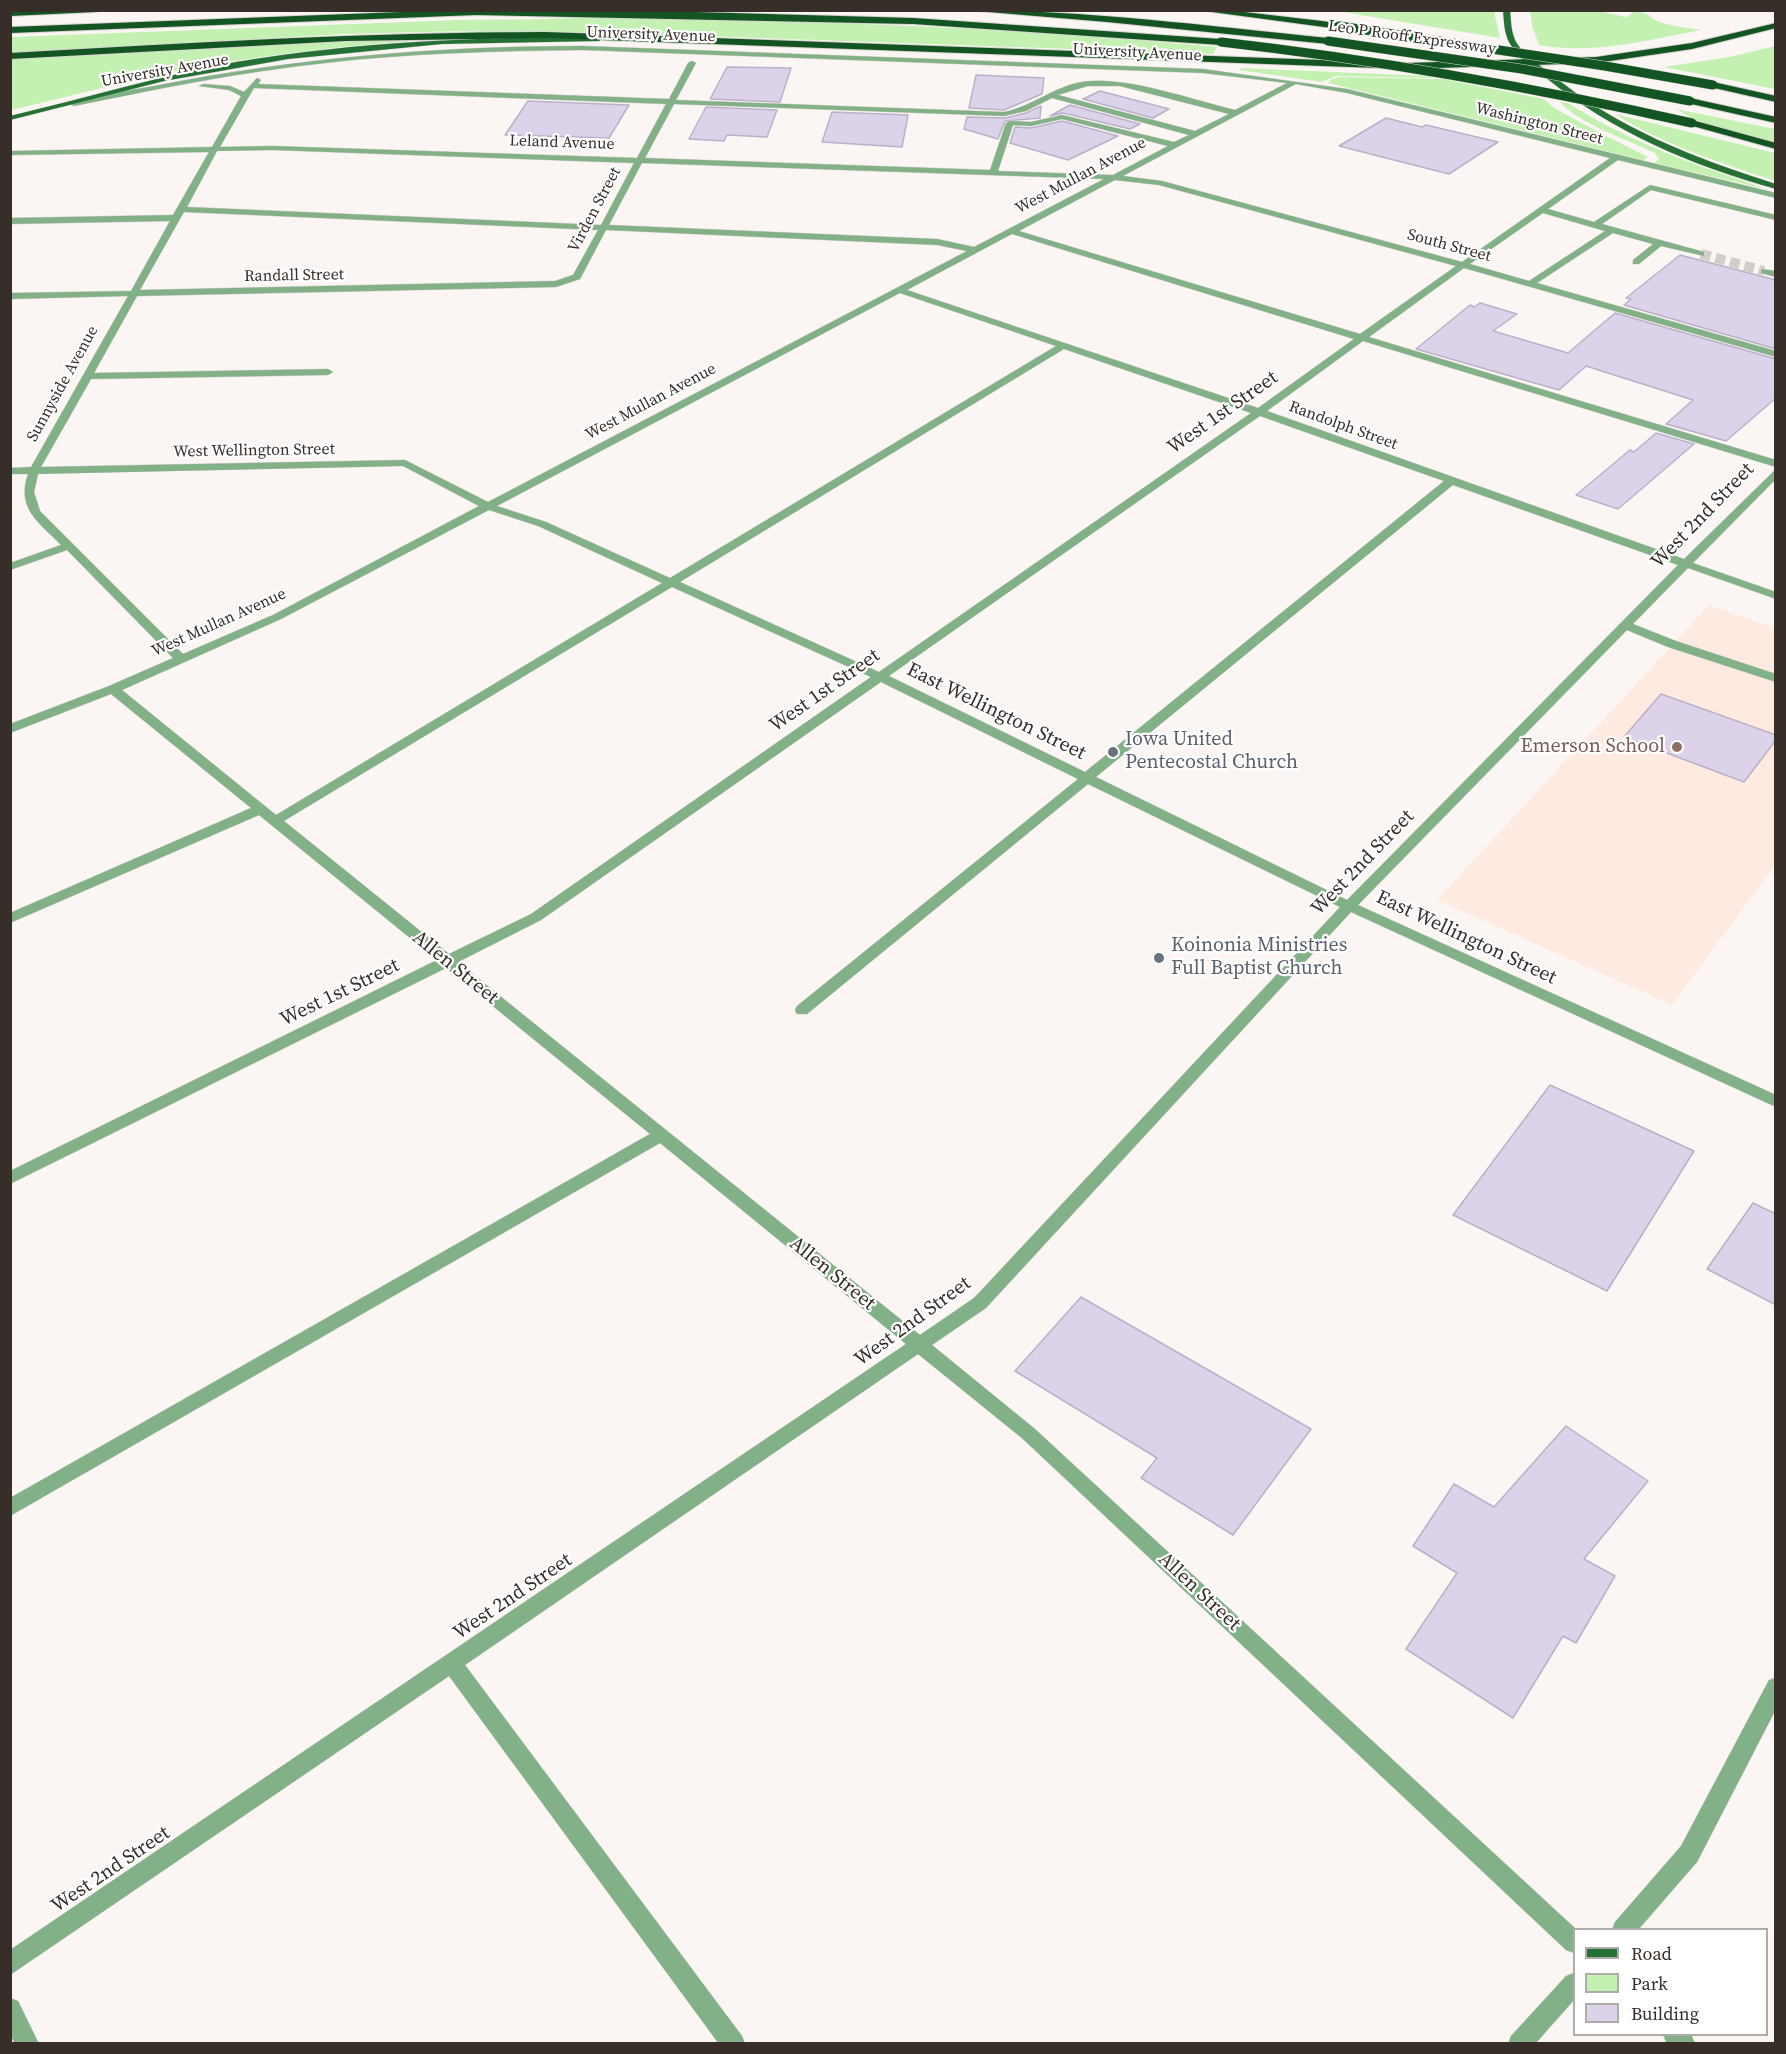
<!DOCTYPE html>
<style>
body{margin:0}
#map{position:relative;width:1786px;height:2054px;overflow:hidden;background:#fbf6f4;font-family:"Source Serif 4",serif}
canvas{display:block}
.frame{position:absolute;inset:0;border:12px solid #372e29;pointer-events:none}
.legend{position:absolute;left:1573px;top:1928px;width:195px;height:108px;box-sizing:border-box;background:#fff;border:2px solid #afaba9;margin:0;padding:8px 10px;list-style:none;font-size:18px;color:#372e29}
.legend li{display:flex;align-items:center;gap:12px;height:30px}
.legend b{width:30px;border:2px solid #afaba9}
</style>
<div id="map">
<canvas width="1786" height="2054"></canvas>
<div class="frame"></div>
<ul class="legend">
<li><b style="height:8px;background:#257034"></b>Road</li>
<li><b style="height:16px;background:#c4f0b1"></b>Park</li>
<li><b style="height:16px;background:#dcd3ea"></b>Building</li>
</ul>
</div>
<script>
const ctx = document.querySelector('canvas').getContext('2d');
ctx.lineJoin = 'round';
function fillPath(path, color) {
  ctx.fillStyle = color;
  ctx.fill(path, 'evenodd');
}
function trace(path, color, width, dash) {
  ctx.strokeStyle = color;
  ctx.lineWidth = width;
  ctx.lineCap = dash ? 'butt' : 'round';
  ctx.setLineDash(dash || []);
  ctx.stroke(path);
}
function label(font, color, halo, rows, align = 'center') {
  ctx.font = font + ' "Source Serif 4",serif';
  ctx.lineWidth = 4.5;
  ctx.setLineDash([]);
  ctx.textBaseline = 'middle';
  ctx.strokeStyle = halo;
  ctx.fillStyle = color;
  for (const [text, x, y, turn = 0] of rows) {
    ctx.save();
    ctx.translate(x, y);
    ctx.rotate((+turn || 0) * Math.PI / 180);
    ctx.textAlign = isNaN(turn) ? turn : align;
    if (halo) ctx.strokeText(text, 0, 0);
    ctx.fillText(text, 0, 0);
    ctx.restore();
  }
}
fillPath(new Path2D(`
 M1709,605L1775,628V865L1672,1005L1437,900Z`), '#feeae0');
fillPath(new Path2D(`
 M1530,10L1598,11L1626,17L1636,11L1649,15C1656,25 1689,28 1701,30C1648,40 1593,55 1539,45L1532,26Z
 M1337,11H1494L1500,38Z
 M579,18C792,19 1005,27 1217,47L1213,54L590,32L464,31L344,34L11,53V37L458,20C499,19 538,20 579,18Z
 M445,39C351,44 258,55 167,73C114,84 63,98 11,110V59L282,43Z
 M1775,46V89L1664,67L1730,57Z
 M1242,68L1426,76L1434,78L1336,76L1322,82L1239,70Z
 M1340,77L1443,79L1544,99L1554,108L1598,132L1648,157L1643,160L1328,83L1332,79Z
 M1560,102L1568,103C1631,143 1700,167 1770,190L1655,163L1659,159L1655,153C1626,139 1581,125 1560,102Z
 M1676,109L1775,129V143L1690,120L1692,118Z
 M1615,114L1775,153V181C1721,163 1664,145 1615,114Z`), '#c4f0b1');
const building = new Path2D(`
 M727,67L791,68L780,102L710,99Z
 M976,75L1044,78L1042,94L1004,110L969,108Z
 M1100,91L1169,109L1153,118L1083,99Z
 M528,101L629,105L609,138L505,135Z
 M1070,105L1140,124L1130,129L1063,113L1050,116Z
 M1041,106L1040,118L1005,121L998,139L964,129L967,117L1005,118L1026,113Z
 M706,107L777,110L767,137L727,135L724,141L689,139Z
 M832,112L908,115L902,147L822,142Z
 M1386,118L1422,127L1426,125L1498,142L1449,174L1339,146Z
 M1062,121L1118,136L1068,160L1010,143L1015,127L1031,128Z
 M1680,255L1776,280V349L1624,305L1631,299L1626,298Z
 M1480,303L1517,314L1493,331L1568,353L1615,313L1776,359V398L1726,441L1666,424L1693,400L1586,366L1559,390L1416,349L1470,305L1474,307Z
 M1656,433L1694,444L1618,509L1576,495L1630,450L1634,452Z
 M1661,694L1776,735V740L1744,782L1624,737Z
 M1550,1085L1694,1151L1607,1291L1453,1215Z
 M1753,1203L1776,1214V1305L1707,1269Z
 M1081,1297L1311,1429L1233,1535L1141,1478L1157,1458L1015,1371Z
 M1566,1426L1648,1481L1584,1559L1615,1576L1576,1643L1563,1636L1513,1718L1406,1649L1457,1573L1413,1546L1454,1484L1494,1507Z`);
fillPath(building, '#dcd3ea');
trace(building, '#bab1c8', 1.5);
trace(new Path2D(`
 M1701,254L1764,271`), '#d4cecb', 10, [10, 5]);
const minor = new Path2D(`
 M583,46L1203,69L1347,89L1776,193V198L1618,160L1548,209L1594,222L1650,185L1776,215V220L1651,190L1602,224L1704,252V256L1661,246L1639,264H1633V260L1653,244L1613,233L1537,283L1776,351V357L1464,268L1369,337L1776,460V467L1363,341L1267,411L1684,559L1776,469V479L1693,563L1776,592V599L1688,568L1633,624L1676,641L1776,674V682L1668,647L1627,630L1358,905L1776,1095V1107L1351,912L986,1308L932,1345L1035,1429L1577,1930H1574V1953L1566,1950L1023,1439L918,1354L465,1665L742,2036L745,2044H719L449,1676L10,1975V1950L906,1344L660,1143L10,1516V1498L650,1134L446,968L10,1184V1171L437,960L259,815L10,923V913L251,808L111,694L10,733V724L109,686L173,658L67,550L10,570V563L61,545C39,522 16,509 28,474H10V468L31,467L128,296L10,299V293L131,291L170,221L10,224V218L173,215L209,152L10,155V151L212,147L241,96L229,90L199,86L203,84L230,86L244,92L257,78L261,80L258,84L669,99L688,63L692,61L696,63L676,100L1004,112C1030,107 1051,89 1077,83C1119,73 1192,100 1235,110L1287,83L1203,73L583,50C497,51 410,53 325,63C240,72 157,89 74,106L70,104C85,95 134,90 154,86C296,58 438,46 583,46ZM1296,84L1347,93L1610,158L1462,262L1162,181L1123,176ZM1088,86H1120L1229,114L1195,131L1058,95ZM254,88L666,104L637,158L273,146L220,147ZM1052,98L1189,135L1174,142L1062,115L1031,122L1010,121L1006,123L990,170L645,158L674,104L1004,116L1026,111ZM1062,119L1168,146L1113,175L998,171L1013,125L1031,126ZM273,150L634,163L601,225L187,207L217,151ZM642,163L1104,179L974,247L937,239L609,225ZM1115,180L1159,185L1456,266L1360,334L1019,231ZM184,212L598,230L573,275L555,281L140,290ZM1543,213L1605,231L1529,281L1470,264ZM606,230L937,245L967,251L488,502L405,460L41,467L91,379L328,375L333,372L328,369L94,373L137,296L556,287L580,279ZM1012,234L1354,339L1258,408L907,290ZM900,293L1056,346L670,578L546,522L497,506ZM1064,349L1251,413L879,672L680,582ZM1260,416L1444,481L1085,772L889,676ZM403,466L479,506L273,615L183,654L40,511L34,492L38,474ZM1453,485L1678,565L1347,900L1096,777ZM489,510L538,526L662,583L276,815L122,690L281,619ZM672,587L871,677L531,914L449,954L284,821ZM881,682L1078,779L797,1006L795,1010L797,1014H807L1088,784L1340,907L974,1298L920,1335L458,962L541,920Z
 M1761,269L1776,271V277L1761,273Z
 M1776,1678V1709L1697,1862L1638,1930H1612L1615,1922L1681,1846L1769,1680Z
 M1574,1973V2000L1535,2044H1508L1511,2036L1566,1976Z
 M10,1998L18,2001L39,2044H15L10,2034Z
 M1663,2034H1691L1695,2044H1667Z`);
const major = new Path2D(`
 M1503,10H1510C1511,21 1511,32 1516,42C1524,55 1538,64 1550,73C1616,128 1694,158 1776,184V189C1693,166 1612,132 1545,77C1532,67 1517,57 1509,42C1504,32 1504,21 1503,10Z
 M597,37L600,41L442,44L288,59L164,81L10,120V116C86,98 159,76 236,62C355,42 476,37 597,37Z`);
const highway = new Path2D(`
 M100,10L96,12L10,16V11Z
 M453,10L695,12L913,18L1221,39L1225,42L1221,45L913,24L476,15L10,33V27Z
 M964,10C1086,10 1207,26 1328,38L1332,41L1328,44L1107,22Z
 M1197,10H1227L1339,23L1343,26L1339,29Z
 M1776,23V28L1692,49L1596,63L1406,69L546,38L345,41L10,59V53C189,43 367,32 546,32L1406,63L1596,57L1692,43Z
 M1713,82L1776,96V102L1710,87L1708,85Z
 M1690,98L1776,117V123L1687,103L1685,101Z
 M1692,120L1776,143V149L1689,125V121Z`);
trace(minor, '#d8d2cf', 1);
trace(major, '#d8d2cf', 1);
trace(highway, '#d8d2cf', 2);
fillPath(minor, '#83b187');
fillPath(major, '#257034');
fillPath(highway, '#135522');
const highwayBridge = new Path2D(`
 M1339,26L1605,66L1713,85
 M1328,41L1522,69L1690,101
 M1221,42C1380,60 1536,88 1692,123`);
trace(highwayBridge, '#d8d2cf', 10, []);
trace(highwayBridge, '#135522', 9);
for (const [x, y, r, color] of [
 [1677,747,6,"#8d6e63"],
 [1113,752,6,"#6b7280"],
 [1159,958,6,"#6b7280"]
]) {
  const dot = new Path2D();
  dot.arc(x, y, r, 0, 2 * Math.PI);
  ctx.fillStyle = color;
  ctx.fill(dot);
  trace(dot, '#fff', 2);
}
label('16px', '#372e29', '#fff', [
 ["University Avenue",651,35,2],
 ["Leo P Rooff Expressway",1412,38,8],
 ["University Avenue",1137,53,3],
 ["University Avenue",165,71,-10],
 ["Washington Street",1539,124,14],
 ["Leland Avenue",562,143,2],
 ["West Mullan Avenue",1081,176,-28],
 ["Virden Street",595,210,-62],
 ["South Street",1449,246,15],
 ["Randall Street",294,276,-1],
 ["Sunnyside Avenue",63,384,-61],
 ["West Mullan Avenue",651,402,-28],
 ["Randolph Street",1343,426,20],
 ["West Wellington Street",254,451,-1],
 ["West Mullan Avenue",219,623,-24]
]);
label('20px', '#372e29', '#fff', [
 ["West 1st Street",1223,413,-35],
 ["West 2nd Street",1703,516,-46],
 ["West 1st Street",825,691,-35],
 ["East Wellington Street",996,712,26],
 ["West 2nd Street",1363,863,-46],
 ["East Wellington Street",1466,938,25],
 ["Allen Street",455,968,39],
 ["West 1st Street",340,993,-26],
 ["Allen Street",832,1274,39],
 ["West 2nd Street",913,1322,-36],
 ["Allen Street",1199,1592,43],
 ["West 2nd Street",513,1597,-34],
 ["West 2nd Street",111,1870,-34]
]);
label('20px', '#5b616d', '#fff', [
 ["Iowa United",1125,740],
 ["Pentecostal Church",1125,763],
 ["Koinonia Ministries",1171,946],
 ["Full Baptist Church",1171,969]
], 'left');
label('20px', '#785e54', '#fff', [
 ["Emerson School",1665,747]
], 'right');
</script>
